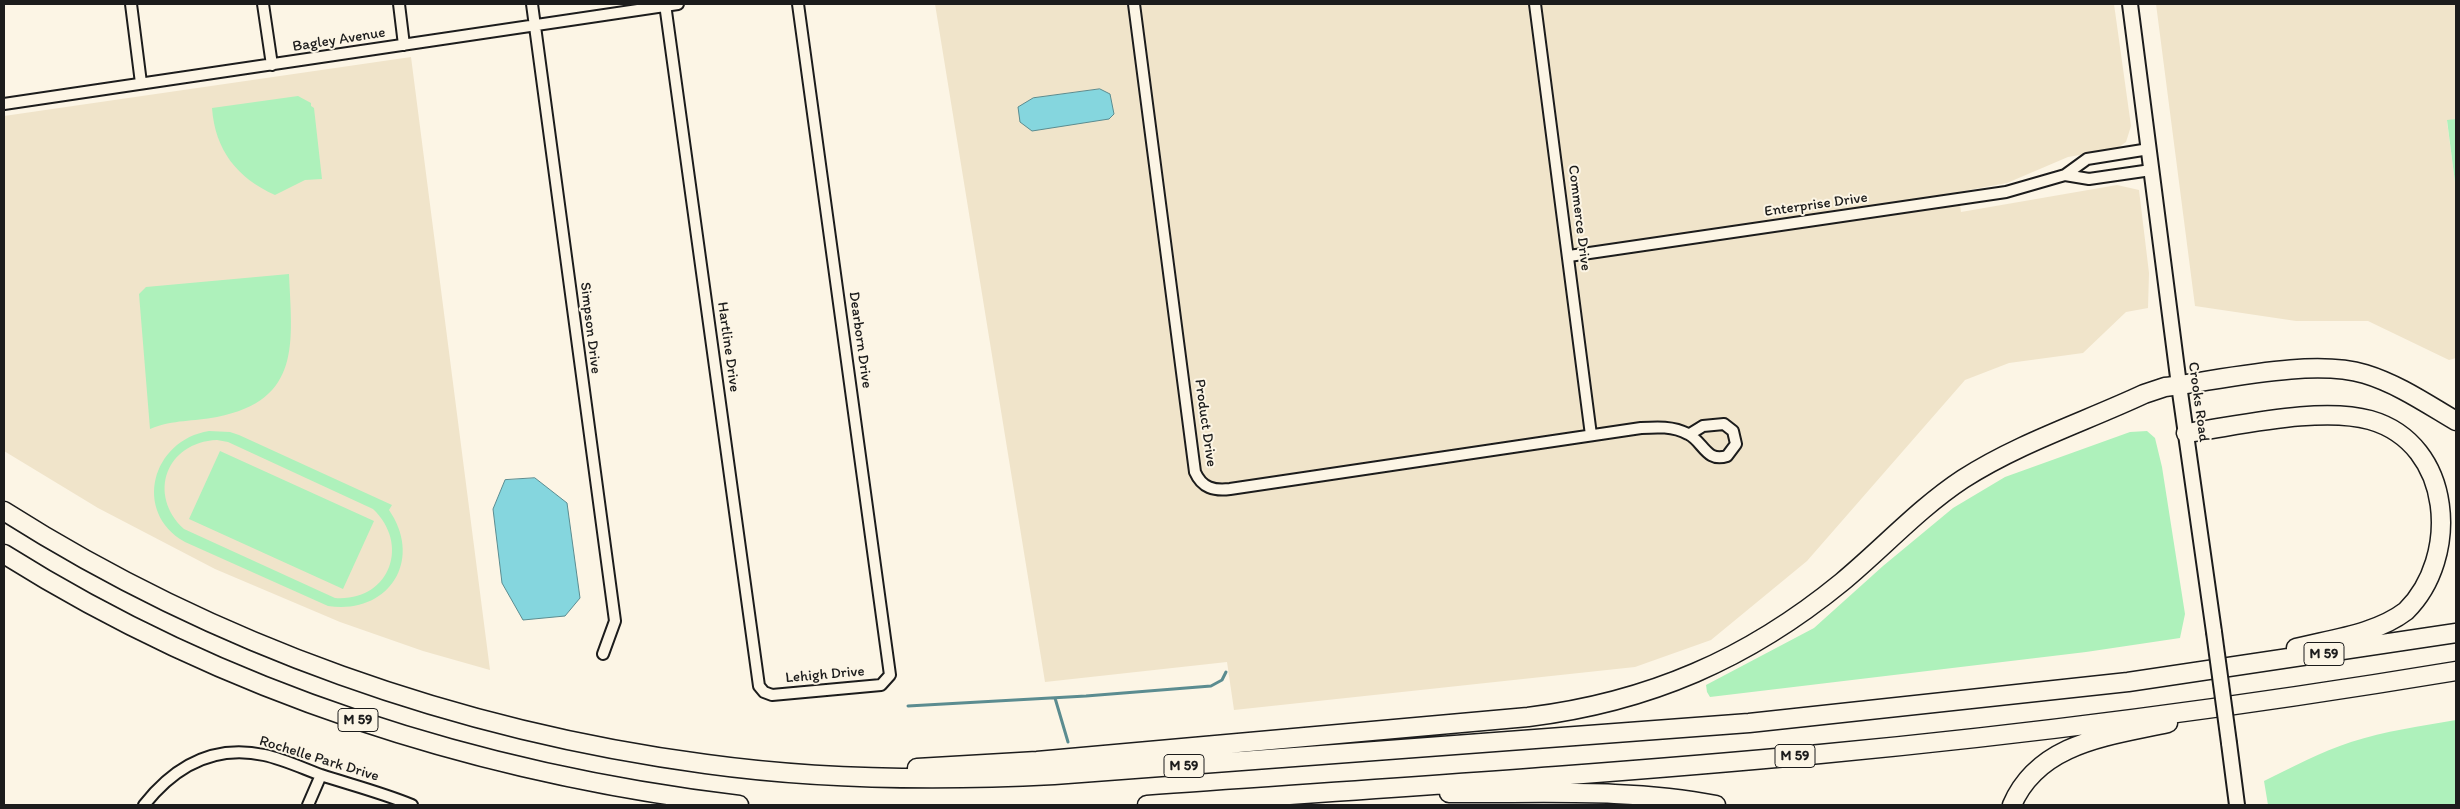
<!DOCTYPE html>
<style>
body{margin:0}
#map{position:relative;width:2460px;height:809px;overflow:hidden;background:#fcf5e5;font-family:Itim,sans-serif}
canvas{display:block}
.frame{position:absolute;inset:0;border:5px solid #1c1c1c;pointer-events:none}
</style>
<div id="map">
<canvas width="2460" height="809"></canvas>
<div class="frame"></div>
</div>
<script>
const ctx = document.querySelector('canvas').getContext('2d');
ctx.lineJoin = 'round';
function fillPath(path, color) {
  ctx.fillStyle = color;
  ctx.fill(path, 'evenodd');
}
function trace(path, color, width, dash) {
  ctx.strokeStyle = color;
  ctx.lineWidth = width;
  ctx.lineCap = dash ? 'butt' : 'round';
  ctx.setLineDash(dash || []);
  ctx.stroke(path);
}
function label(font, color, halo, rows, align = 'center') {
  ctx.font = font + ' Itim,sans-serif';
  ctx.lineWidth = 4;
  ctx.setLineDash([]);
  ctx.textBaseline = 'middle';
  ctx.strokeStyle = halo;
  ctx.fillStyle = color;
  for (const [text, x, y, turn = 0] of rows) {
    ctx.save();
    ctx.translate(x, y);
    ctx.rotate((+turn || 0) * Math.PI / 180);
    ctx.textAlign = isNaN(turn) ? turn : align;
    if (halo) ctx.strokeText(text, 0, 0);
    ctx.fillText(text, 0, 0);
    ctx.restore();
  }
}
fillPath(new Path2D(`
 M935,4H2114L2131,126L2126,142L2116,149L2068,157L2007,183L1958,192L1961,212L2117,185L2139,190L2149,273L2148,308L2126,312L2083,353L2009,363L1965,380L1807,561L1711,640L1635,667L1234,710L1227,662L1045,682Z
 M2156,4H2456V119L2447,121L2456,190V358L2449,360L2368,321H2296L2195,306Z
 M411,57L490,670L423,651L340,622L215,569L98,508L4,451V116Z`), '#f0e4ca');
fillPath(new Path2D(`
 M298,96L311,103V106L314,108L322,179L305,180L275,195C237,178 215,150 212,108Z
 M2456,119V190L2447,120Z
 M289,274C292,343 302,400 217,417C192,422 175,419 150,429L139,294L146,287Z
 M209,431L230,432L239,435L392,505L389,510C424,561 388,615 328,606L185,542C132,512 152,440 209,431ZM217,440L228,442L373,509C411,545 389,602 335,598L184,529C147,495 166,442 217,440Z
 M2147,431L2155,438L2162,467L2185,614L2180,638L2086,652L1710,697L1707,692L1706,685L1814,628L1883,566L1953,508L2005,477L2130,432Z
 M220,451L374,521L343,589L189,519Z
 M2456,720V805H2268L2264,781C2292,767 2321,752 2351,742C2385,731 2421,726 2456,720Z`), '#aef1bb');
const water = new Path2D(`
 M1100,89L1110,94L1114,114L1109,119L1032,131L1020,122L1018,107L1033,98Z
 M535,478L567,503L580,598L565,616L523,620L502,583L493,509L505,480Z`);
fillPath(water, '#85d6de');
trace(water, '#5b8c90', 1);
trace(new Path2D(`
 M1055,698L1068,742
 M908,706L1086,696L1211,686L1222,680L1226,672`), '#5b8c90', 3);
const street = new Path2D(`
 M131,4L141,83
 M263,4L272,65
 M399,4L404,45
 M532,4L615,621L603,654
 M665,4L759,686L764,692L772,695L881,685L890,675L798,4
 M1134,4L1195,472C1202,488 1214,491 1230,489L1641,428C1657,427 1673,426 1688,434C1703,441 1706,463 1727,456L1736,444L1733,431L1724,424L1703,426L1690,434
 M1535,4L1591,435
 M4,104L678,4
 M2065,175L2089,179L2151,170
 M1569,256L2006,192L2065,175L2087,159L2149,149
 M144,805C174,767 213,744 264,755C283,759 302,768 321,775C352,785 383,793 412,805
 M308,805L321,775`);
const secondary = new Path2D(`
 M2130,4L2179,385L2214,632
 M2229,743L2237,805`);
const highway = new Path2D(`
 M2186,433C2238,426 2320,406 2370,420C2454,444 2460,558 2406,611C2376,634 2332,639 2296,648
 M4,511C215,645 458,731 706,764C822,780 938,781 1054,775L1749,723L2128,682L2456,633
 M4,554C225,693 480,774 739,805
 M917,768L1037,761L1528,717C1649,702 1748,659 1842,582C1883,548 1919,508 1963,479C2019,443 2084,422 2144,394L2165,387C2221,380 2312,358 2365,374C2398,384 2427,404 2456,421
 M1449,793C1538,794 1629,788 1716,805
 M1147,805C1372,789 1596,775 1820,754C2033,734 2245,706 2456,671
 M2012,805C2039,742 2110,736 2168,723`);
trace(street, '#1c1c1c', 14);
trace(secondary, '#1c1c1c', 18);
trace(highway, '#1c1c1c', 21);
trace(street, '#fcf5e5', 10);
trace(secondary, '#fcf5e5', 14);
trace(highway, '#fcf5e5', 18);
const secondaryBridge = new Path2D(`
 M2214,632L2229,743`);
trace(secondaryBridge, '#1c1c1c', 18, []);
trace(secondaryBridge, '#fcf5e5', 14);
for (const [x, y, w] of [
 [2324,654,40],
 [358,720,40],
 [1795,756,40],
 [1184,766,40]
]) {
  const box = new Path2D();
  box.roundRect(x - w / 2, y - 11.5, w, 23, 4);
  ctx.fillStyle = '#fcf5e5';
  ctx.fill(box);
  trace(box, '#1c1c1c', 1);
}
label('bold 14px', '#1c1c1c', null, [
 ["M 59",2324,654],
 ["M 59",358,720],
 ["M 59",1795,756],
 ["M 59",1184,766]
]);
label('15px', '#1c1c1c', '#fcf5e5', [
 ["Bagley Avenue",339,40,-9],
 ["Enterprise Drive",1816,205,-8],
 ["Commerce Drive",1579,218,83],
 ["Simpson Drive",590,328,83],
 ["Dearborn Drive",860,340,82],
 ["Hartline Drive",728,347,82],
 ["Crooks Road",2198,402,82],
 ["Product Drive",1205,423,82],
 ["Lehigh Drive",825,675,-5],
 ["Rochelle Park Drive",319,759,17]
]);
</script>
